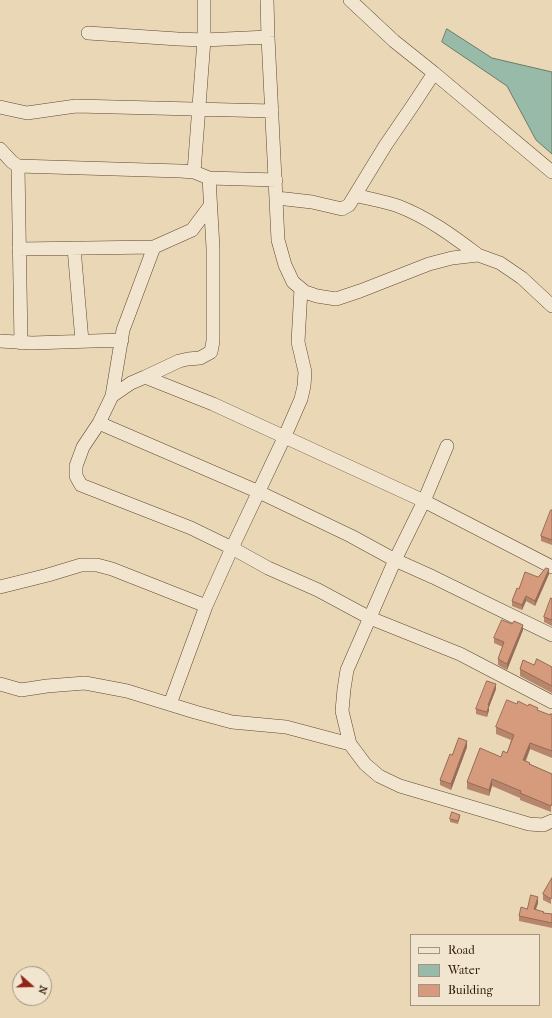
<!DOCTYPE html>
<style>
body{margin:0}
#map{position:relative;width:552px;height:1018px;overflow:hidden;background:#e9d7b6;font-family:"IM FELL French Canon",serif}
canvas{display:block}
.legend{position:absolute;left:410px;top:934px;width:130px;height:72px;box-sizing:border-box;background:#f1e5d0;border:1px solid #a3947d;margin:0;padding:5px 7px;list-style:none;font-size:12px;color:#2e1a01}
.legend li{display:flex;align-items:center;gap:8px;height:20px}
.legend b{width:20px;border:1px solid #a3947d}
.north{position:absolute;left:12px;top:966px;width:40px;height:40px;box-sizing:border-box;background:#f1e5d0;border:1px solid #a3947d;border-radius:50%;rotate:110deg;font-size:11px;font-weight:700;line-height:16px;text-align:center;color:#2e1a01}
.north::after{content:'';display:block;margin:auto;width:14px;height:18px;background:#8f2418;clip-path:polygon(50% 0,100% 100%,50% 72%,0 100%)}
</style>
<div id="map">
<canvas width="552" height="1018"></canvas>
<ul class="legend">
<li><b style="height:5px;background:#f1e5d0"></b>Road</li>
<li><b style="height:11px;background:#98baa9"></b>Water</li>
<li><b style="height:11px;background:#d59b7c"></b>Building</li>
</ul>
<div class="north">N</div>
</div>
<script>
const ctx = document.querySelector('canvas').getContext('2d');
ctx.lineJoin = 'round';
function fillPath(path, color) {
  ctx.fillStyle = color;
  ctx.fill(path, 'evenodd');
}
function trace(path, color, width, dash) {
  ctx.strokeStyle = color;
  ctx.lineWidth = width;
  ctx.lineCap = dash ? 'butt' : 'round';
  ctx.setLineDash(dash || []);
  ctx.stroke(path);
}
const water = new Path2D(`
 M447,29L492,58L552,72V154L536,140L507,86L442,42Z`);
fillPath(water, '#98baa9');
trace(water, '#6e7a66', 1);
const minor = new Path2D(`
 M267,0L268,37L278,240L285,265L293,282L305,292L317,296L336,299L360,291L429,264L452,258L478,255L500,263L522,278L552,306
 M350,0L394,41L434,73L552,172
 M88,33L178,39L204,40L268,37
 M0,107L27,113L76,106L272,111
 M0,149L12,162L18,166L180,171L194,172L209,178L276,180
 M18,166L21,343
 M194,172L204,40V0
 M209,178L213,248V341L211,352L200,358L188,359L179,361L145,377L131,383L112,396L99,423L83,447L76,466V476L81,485L191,528L232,548L268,568L318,590L370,618L460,654L552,702
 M355,195C369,199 384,201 398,206C427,217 453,236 478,255
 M277,198L312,202L342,209L349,205L385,146L413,105L434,73
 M74,248L82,341
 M19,249L154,247
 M0,341L32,343L122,340
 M145,377L213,404L424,501L552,567
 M112,396L123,330L154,247L192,230L210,206
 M99,423L259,492L351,536L395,560L433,577L486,603L552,635
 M447,446L424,501L395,560L347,670L344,689L342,711L350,744L365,764L379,776L400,786L529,824L543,825L552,821
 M0,587L48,575L81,565H97L112,569L206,606
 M0,684L21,690L47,686L85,683L127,691L195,712L232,722L286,727L350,744
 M170,704L206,606L232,548L284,438L301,399L304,386L305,372L298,342L301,289`);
trace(minor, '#5d492e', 14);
trace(minor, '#f1e5d0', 13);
fillPath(new Path2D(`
 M552,510V545L541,541V536Z
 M549,574L535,606L526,601L522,610L512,606V601L519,589L538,577Z
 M552,599V626L544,622V617Z
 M523,630L507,670L498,665V659L503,647L494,643V638Z
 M534,665L552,667V693L520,676V669Z
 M496,689L489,707V710L487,717L476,714V709Z
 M517,704L550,715L552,714V758L530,749L526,761L530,764L552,774L551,812L520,800V798L492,786L489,796L467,789V782L507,753L511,740L496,734V727Z
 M467,747L451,790L440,785V780L452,755Z
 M460,817L458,824L450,822V819Z
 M551,880V904L543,900V894Z
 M538,903L536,909L544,913L552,914V928L519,921V916L527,909Z`), '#b7856b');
fillPath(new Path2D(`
 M549,569V574L535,606V601Z
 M526,596V601L522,610V605Z
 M523,625V630L507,670V664Z
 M496,684V689L489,707V710L487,717L488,705Z
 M467,741V747L451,790V784Z
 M530,743V749L523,766V760Z
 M492,779V786L489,796V790Z
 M538,897V903L534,914V909Z`), '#956c57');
const building = new Path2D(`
 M551,510H552V540L541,536Z
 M546,568L549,569L535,601L526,596L522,605L512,601L517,588L519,589L525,572L538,577Z
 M551,598L552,599V620L544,617Z
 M502,620L512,624L514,621L523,625L507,664L498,659L504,642L494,638Z
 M537,659L552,667V686L520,669L523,660L534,665Z
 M487,681L496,684L488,705H489L487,712L476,709Z
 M507,700L517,704L518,701L528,706L529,704L538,708L537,710L550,715V714H552V751L530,743L523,760L530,763L529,764L552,774V803L551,806L520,793L521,791L492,779L489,790L467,782L480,748L501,757L503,751L507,753L514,735L496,727Z
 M459,738L467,741L451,784L440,780L450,754L452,755Z
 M452,812L460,815L458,821L450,819Z
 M552,878V897L551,899L543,894Z
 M531,895L538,897L534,909L544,912L543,913L552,914V923L519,916L521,907L527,909Z`);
fillPath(building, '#d59b7c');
trace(building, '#956c57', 1);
</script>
